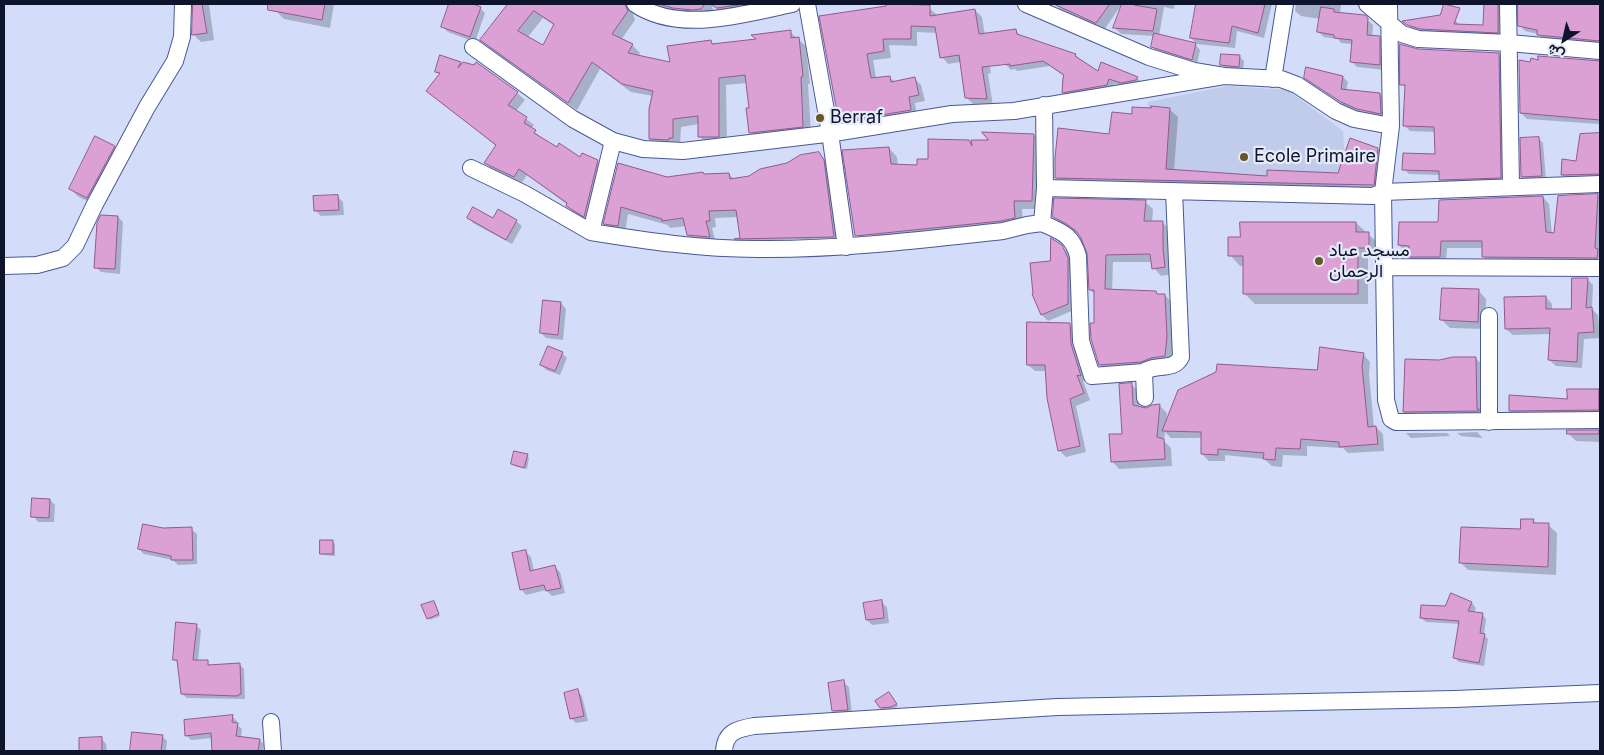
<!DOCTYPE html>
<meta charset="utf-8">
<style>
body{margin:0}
#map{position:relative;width:1604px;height:755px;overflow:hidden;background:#d3ddf9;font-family:Inter,Vazirmatn,sans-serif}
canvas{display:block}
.frame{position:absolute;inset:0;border:5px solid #0d142c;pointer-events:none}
.north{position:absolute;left:1539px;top:15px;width:50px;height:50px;-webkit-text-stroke:4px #e5ebf9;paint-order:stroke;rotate:215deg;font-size:14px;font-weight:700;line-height:20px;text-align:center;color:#0d142c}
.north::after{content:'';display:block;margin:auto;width:18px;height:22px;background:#0d142c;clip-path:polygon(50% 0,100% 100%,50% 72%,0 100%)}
</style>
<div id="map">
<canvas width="1604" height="755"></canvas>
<div class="frame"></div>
<div class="north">ش</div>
</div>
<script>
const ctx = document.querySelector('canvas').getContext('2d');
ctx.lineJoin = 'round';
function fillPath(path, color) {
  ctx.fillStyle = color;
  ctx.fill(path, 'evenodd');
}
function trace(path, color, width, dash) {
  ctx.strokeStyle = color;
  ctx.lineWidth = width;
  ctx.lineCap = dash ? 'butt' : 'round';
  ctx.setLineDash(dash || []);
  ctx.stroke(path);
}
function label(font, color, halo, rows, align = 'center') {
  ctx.font = font + ' Inter,Vazirmatn,sans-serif';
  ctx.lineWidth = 4.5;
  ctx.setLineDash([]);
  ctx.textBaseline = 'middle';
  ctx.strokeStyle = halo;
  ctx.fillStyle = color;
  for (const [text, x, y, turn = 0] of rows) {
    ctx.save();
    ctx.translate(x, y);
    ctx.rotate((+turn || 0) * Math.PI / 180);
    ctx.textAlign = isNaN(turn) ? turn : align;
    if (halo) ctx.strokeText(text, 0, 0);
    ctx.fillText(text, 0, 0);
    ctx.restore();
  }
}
fillPath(new Path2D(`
 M1227,86L1288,90L1343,131L1347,186L1140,183L1148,102Z`), '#c1ccea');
fillPath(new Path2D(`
 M194,4H209L214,40L201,42L193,34Z
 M277,4H334L330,28L284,19L276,11Z
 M451,4H470L480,8L485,13L475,42L448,32L442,26Z
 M510,4H584L566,33L543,18L527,38L544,47L612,13L618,4H639L634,7L633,14L635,20L621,40L632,45L640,53L638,57L671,64L711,41L714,45L758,40L790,32L806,46L810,84H808L811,134L758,140L750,132V109L747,83L726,85L727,144L708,145L700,137L699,124L681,127L680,146L658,147L650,139L653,96L631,92L600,69L577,110L490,48L482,40Z
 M651,4H768L726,16L712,5L713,11L682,16Z
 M899,4H928V7L936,14V16L975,10L982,17L991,73L988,74L993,106L973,104L966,97L961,62L948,64L942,57L938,33L917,32V46L889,45L891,58L873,60L876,78L889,77L895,82L914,78L921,85L925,101L915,103L917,117L847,128L840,121L821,17L901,5Z
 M1055,4H1122L1104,30L1063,12Z
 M1123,4H1175L1174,9L1164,7L1159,36L1195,44L1200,50L1197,64L1157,52L1152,46L1154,36L1121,34L1115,28Z
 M1198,4H1272L1264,38L1237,31L1235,48L1197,44L1191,38Z
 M1296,4H1341L1340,14L1364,17L1373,25L1372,37L1379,38L1385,43V70L1357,67L1351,61L1353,44L1341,43L1338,39L1324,37L1318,31L1320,19L1301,16L1295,11Z
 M1486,4H1506L1504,38L1426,34L1414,30L1404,22L1455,20L1461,26L1485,27Z
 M1518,4H1600V47L1544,41L1538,34L1525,31L1520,25Z
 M1016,31L1022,37L1075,55L1099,73L1137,78L1143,84L1128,88L1115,84L1113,91L1069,98L1063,92L1065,77L1050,66L1017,71L1015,69L1011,70L1005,64Z
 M1417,50L1498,54L1504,59L1506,183L1446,185L1440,179V175L1409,174L1404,169L1437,156L1435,132L1410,131L1405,126L1406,88L1402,84Z
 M1239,56L1244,61L1243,71L1227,70L1222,65Z
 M1539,57L1600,61V124L1527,119L1521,113L1531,63L1539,61Z
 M460,63L462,65L474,67L476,63L517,93L525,100L516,111L534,125L531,129L542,138L557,149L580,159L597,161L605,169L592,223L574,213L568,205L527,175L521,184L493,170L486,163L496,146L428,91L440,75L436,71Z
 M1305,77H1343L1348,82L1346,91L1380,94L1385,99L1386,118L1363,114L1347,107L1311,83Z
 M1169,109L1178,117L1174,171L1268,177L1339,174L1378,149L1386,157L1382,193L1064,186L1056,178L1133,115Z
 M1600,134V179L1567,181L1562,175L1563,161L1577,162L1581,135Z
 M1034,135L1042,144L1041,209H1022L1023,226L864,244L856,235L889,148L897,157L898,166L918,167L968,141L973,146L991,142Z
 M1538,138L1543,143L1546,180L1527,181L1522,176Z
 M114,147L122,155L95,205L79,197L70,189Z
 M819,154L826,161L841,244L743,245L737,239H742L738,217L715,218L716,227L712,228L716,244L695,242L688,235L686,226L670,228L668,225L628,214L625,233L612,230L605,223L619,165L667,178L729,174L734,179L750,177Z
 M1598,195L1600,198V264H1491L1484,257V248H1447L1446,263H1416L1409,257V252H1406L1399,245L1439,223L1543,197L1549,204L1552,234H1555Z
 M338,197L343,202L344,215L321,216L315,210Z
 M1145,202L1153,209L1152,222H1162L1170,230L1172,274L1161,276L1154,268L1153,262H1113L1112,291L1156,293L1159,296L1165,295L1172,303L1174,345L1172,364L1108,372L1100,365L1095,325L1096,295L1090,290L1089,253L1080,235L1062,224L1054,216Z
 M118,217L123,222L120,274L101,272L96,267Z
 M468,217L516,221L522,226L512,244L473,223Z
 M1356,223L1379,244V258H1368V304H1255L1245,294L1244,266H1240L1230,255L1241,238Z
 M1061,246L1068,253L1074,265V310L1048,321L1042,315L1034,295Z
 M1587,279L1593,285L1592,309L1598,315L1600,338L1584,339L1582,368L1556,366L1549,360L1551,334L1513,335L1506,329L1546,297L1552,304V311L1572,310Z
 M1478,290L1486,299L1485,329L1450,328L1442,320Z
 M545,301L561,303L566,309L563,340L546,338L541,333Z
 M1070,324L1077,331L1087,382L1083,381L1090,400L1076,406L1086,452L1066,457L1059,450L1047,371H1035L1028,365Z
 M562,353L567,358L560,375L546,370L541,364Z
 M1363,354L1370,362L1369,374L1374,427H1376L1383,434L1384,451L1348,453L1343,448L1307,446V456L1283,455L1282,467L1272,466L1264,459L1225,455V461H1209L1202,454V438H1171L1165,432L1164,441L1171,448L1172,466L1119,469L1112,461L1123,435L1131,384L1139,392V408L1146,409L1160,406L1167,413L1166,422Z
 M1475,358L1481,363V413L1410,417L1404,412L1439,361Z
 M1598,390L1600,392V418H1518L1510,410L1569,400Z
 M1598,431L1600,433V442L1576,441L1568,433Z
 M1477,432L1483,438L1461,436L1457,433Z
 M1406,433H1447L1450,436L1411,438Z
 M527,456L529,458L527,469L514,466L512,464Z
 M50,500L55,505L54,522H38L33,516Z
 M1533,520L1537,524L1548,525L1557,533L1556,575L1468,570L1460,562L1522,530Z
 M163,529H191L197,534V564L178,565L173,560L144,554L139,549Z
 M333,541L335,544V556L323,555L321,553Z
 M525,551L531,557L534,571L555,567L560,572L565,593L552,596L546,590L526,595L521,589Z
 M1451,595L1472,603L1476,608L1474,613L1482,614L1486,619L1484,635L1488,639L1484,666L1459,662L1454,657L1460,624L1426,622L1421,618L1446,608Z
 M434,602L440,616L430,620L428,618Z
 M881,602L887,607L889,623L872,625L867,620Z
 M196,626L201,630L198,661L207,662L211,666L240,665L244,669L245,699L187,698L182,694L179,664L175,660Z
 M843,682L849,687L852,714L839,716L833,710Z
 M577,690L582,696L588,721L576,723L571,718Z
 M891,695L898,706L894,709L884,710L881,707Z
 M232,716L237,721L236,724L242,729L241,737L259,740L264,744L263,751H214L213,738L191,740L186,735Z
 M133,733L162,736L167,741L166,751H131Z
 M101,738L106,744L107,751H80V739Z`), '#0003');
const building = new Path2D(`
 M193,4H202L207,33L192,35Z
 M268,4H325L322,20L268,10Z
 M449,4H473L481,7L470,37L441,27Z
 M508,4H625L628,11L612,34L633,44L628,53L670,62L667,46L711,40L712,44L756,39L751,35L791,30V38L799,37L803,76L801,77L803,127L749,133L746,108H749L745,75L719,78V137H698V116L673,119V138H669V140L649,139V109L653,91L622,84L592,62L568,103L480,40ZM534,11L554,24L543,45L518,31Z
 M659,4H705L701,9L692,10L673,8Z
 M711,4H745L717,8Z
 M886,4L930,5V16L975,9L979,34L1016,29L1017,34L1076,54L1075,56L1098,71L1101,62L1138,77L1136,80L1121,83L1109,79L1107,85L1062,93L1063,78L1064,75L1043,61L1010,66V64L982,67L987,99L965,98L959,55L940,58L935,27L911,26V39H883L884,51L867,54L871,78L890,76L891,82L915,77L919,95L909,97L911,110L839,122L819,16L886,6Z
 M1054,4H1110L1096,23Z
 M1122,4H1135L1134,5L1157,9L1153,31L1113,28Z
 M1196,4H1265L1258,33L1232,26L1229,43L1190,38Z
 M1444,4L1460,8L1454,24L1483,25L1484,4H1498V33L1420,29L1407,25L1402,21L1440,15Z
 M1518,4H1600V41L1537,35V30L1518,26Z
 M1321,7L1334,9V12L1365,15L1368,18L1367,35L1380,36V65L1350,62L1352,40L1334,38V35L1317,32Z
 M1154,33L1196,43L1192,60L1151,47Z
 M1400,44L1418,49L1499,53L1501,178L1439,180V171L1402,170L1403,153L1435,154L1434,127L1403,126L1405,85H1400Z
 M1221,54L1240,55L1239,67L1220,65Z
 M440,55L461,62L458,68L463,62L474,65L476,62L518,92L508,105L527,117L524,123L536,130L534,133L557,147L559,143L580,157L582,153L598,160L584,217L566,206L567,203L519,169L514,177L484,163L496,145L426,91L440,73L435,72Z
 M1538,56L1600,61V120L1520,113L1519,60L1530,62L1531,58L1538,60Z
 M1306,67L1343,76L1341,89L1380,93L1381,114L1357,109L1341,102L1304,78Z
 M1151,106L1170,108L1166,169L1267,176V170L1338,173L1350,138L1378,148L1374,185L1055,178V158L1058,128L1109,134L1112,112L1132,114V107L1151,108Z
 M982,132L1034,134L1032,201H1014L1015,218L1001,221L855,236L842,150L889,147L891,164L917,165V159H928V139L969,140L972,146L971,140H988Z
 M1600,133V174L1561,175L1562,159L1576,161L1580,134Z
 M95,136L115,146L87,198L69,189Z
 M1539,137L1542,176L1521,177L1520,138Z
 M819,152L824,160L834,237L734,239L740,238L736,210L709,211L710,221H706L710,237L687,235L683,218L662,221V219L621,207L618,226L603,224L618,163L667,177L703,172L704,174L729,173L730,179L749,176L760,169L787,163L800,155Z
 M1598,194L1595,248L1598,249L1597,258L1482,257V241H1441L1440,257H1408L1409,246L1398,245L1399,222H1438L1439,200L1543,196L1546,232L1554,233L1558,196Z
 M338,195L339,210L314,211L313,196Z
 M1054,198L1146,200L1144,221H1163V248L1165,267L1152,269L1150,254L1106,255L1105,289L1156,291L1157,294H1165L1167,337L1165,356L1151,358L1141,362L1099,365L1091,339L1090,323H1094V290H1089L1087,253L1081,238L1076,231L1065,223L1053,217Z
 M473,207L493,218L498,209L517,220L506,240L467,218Z
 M101,215L118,216L115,269L94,268L97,223Z
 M1240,222H1356V232H1369V248H1358V294H1243V256H1228V237H1240Z
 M1051,238L1062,245L1068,258V304L1041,315L1032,294H1033L1030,263L1050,261Z
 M1572,278H1588L1586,308L1592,307L1594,332L1578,333L1577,362L1548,360L1550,328L1505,329L1504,297L1546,296V309H1571Z
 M1442,288L1479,289L1478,322L1440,320Z
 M543,300L561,302L558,335L540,333Z
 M1027,322L1070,323L1071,344L1081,376L1077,375L1084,393L1070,399L1080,446L1058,451L1047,398L1045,365H1027Z
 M548,346L563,352L555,371L540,365Z
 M1320,347L1364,353L1362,366L1368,427L1376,426L1378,444L1339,447V442L1301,439L1300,449L1276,448L1275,460L1263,459L1264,453L1218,449V455L1201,454V432L1162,431L1178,390L1216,372L1217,364L1317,370Z
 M1453,357H1476L1477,409H1479V411L1403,412L1405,359L1439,360Z
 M1132,383L1133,405L1146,408L1152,405L1160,404L1157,437L1164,439L1165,459L1111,462L1109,434H1122L1119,384Z
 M1567,389H1599V410L1509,411V395L1567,399Z
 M1567,430H1599V434H1567Z
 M514,451L528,454L524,468L511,464Z
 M32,498L50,499L49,518L31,517Z
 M1521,519H1534L1533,523H1549L1548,567L1459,563L1461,527L1520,529Z
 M143,524L163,528L192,527L193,560H171V556L138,549Z
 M320,540H333V554H320Z
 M526,550L530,571L555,565L561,588L546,591L544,585L520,590L512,553Z
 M1451,593L1472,602L1468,611L1483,613L1480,633L1485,634L1479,663L1453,658L1459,621L1420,618L1421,605L1445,606Z
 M882,600L884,618L866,620L863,603Z
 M434,601L439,614L427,619L421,605Z
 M176,622L197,624L193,660H208V665L240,663L241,694L236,696L181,694L177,660H173Z
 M844,680L848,710L832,711L828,683Z
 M578,689L584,716L570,719L564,693Z
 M889,692L897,704L891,707L880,708L875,701Z
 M233,715L232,722L238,723L236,736L260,739L258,751H212L211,733L185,736L184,720Z
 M132,732L163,735L161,751H130Z
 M102,737V751H79V738Z`);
fillPath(building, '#dba1d5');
trace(building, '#915a8c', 1);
const minor = new Path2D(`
 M635,4C679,34 744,14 792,4
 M807,4L830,133L846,247
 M1026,4L1149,57L1194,71L1224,76L1281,79L1297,85L1336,111L1354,119L1391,126
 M1367,4L1402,34L1418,39L1509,43L1600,51
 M1389,4L1391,126L1383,192L1386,400L1391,419L1396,422H1403L1600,420
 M1508,4L1511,186
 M473,47L573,119L613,141L643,149L683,151L834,133L952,114L1014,111L1224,76
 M1273,79L1285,4
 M471,168L525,194L591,232L613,141
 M1045,188L1373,196L1383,192L1600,184
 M1042,223C1061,232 1072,234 1078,256L1081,341L1092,376L1144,372
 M591,232C646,241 701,249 757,249C839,250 921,240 1003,231L1027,225L1042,223L1045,188L1044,105
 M4,266L37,265L63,258L75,246L95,204L147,107L175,61L182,37L183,4
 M1384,267L1600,268
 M1145,398L1144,372C1155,363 1174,372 1181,357L1174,191
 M1489,422V316
 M271,722L273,751
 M724,751C725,732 737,729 754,726L1057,707L1455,699L1600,693`);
trace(minor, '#485995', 18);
trace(minor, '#fff', 16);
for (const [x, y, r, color] of [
 [820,118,5,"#685624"],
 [1244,157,5,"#685624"],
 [1319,261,5,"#685624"]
]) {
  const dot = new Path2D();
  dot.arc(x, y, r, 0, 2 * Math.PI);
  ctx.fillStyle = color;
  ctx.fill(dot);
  trace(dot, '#e5ebf9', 2);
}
label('18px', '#0d142c', '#e5ebf9', [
 ["Berraf",830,118],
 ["Ecole Primaire",1254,157],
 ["مسجد عباد",1329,251],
 ["الرحمان",1329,272]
], 'left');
</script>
